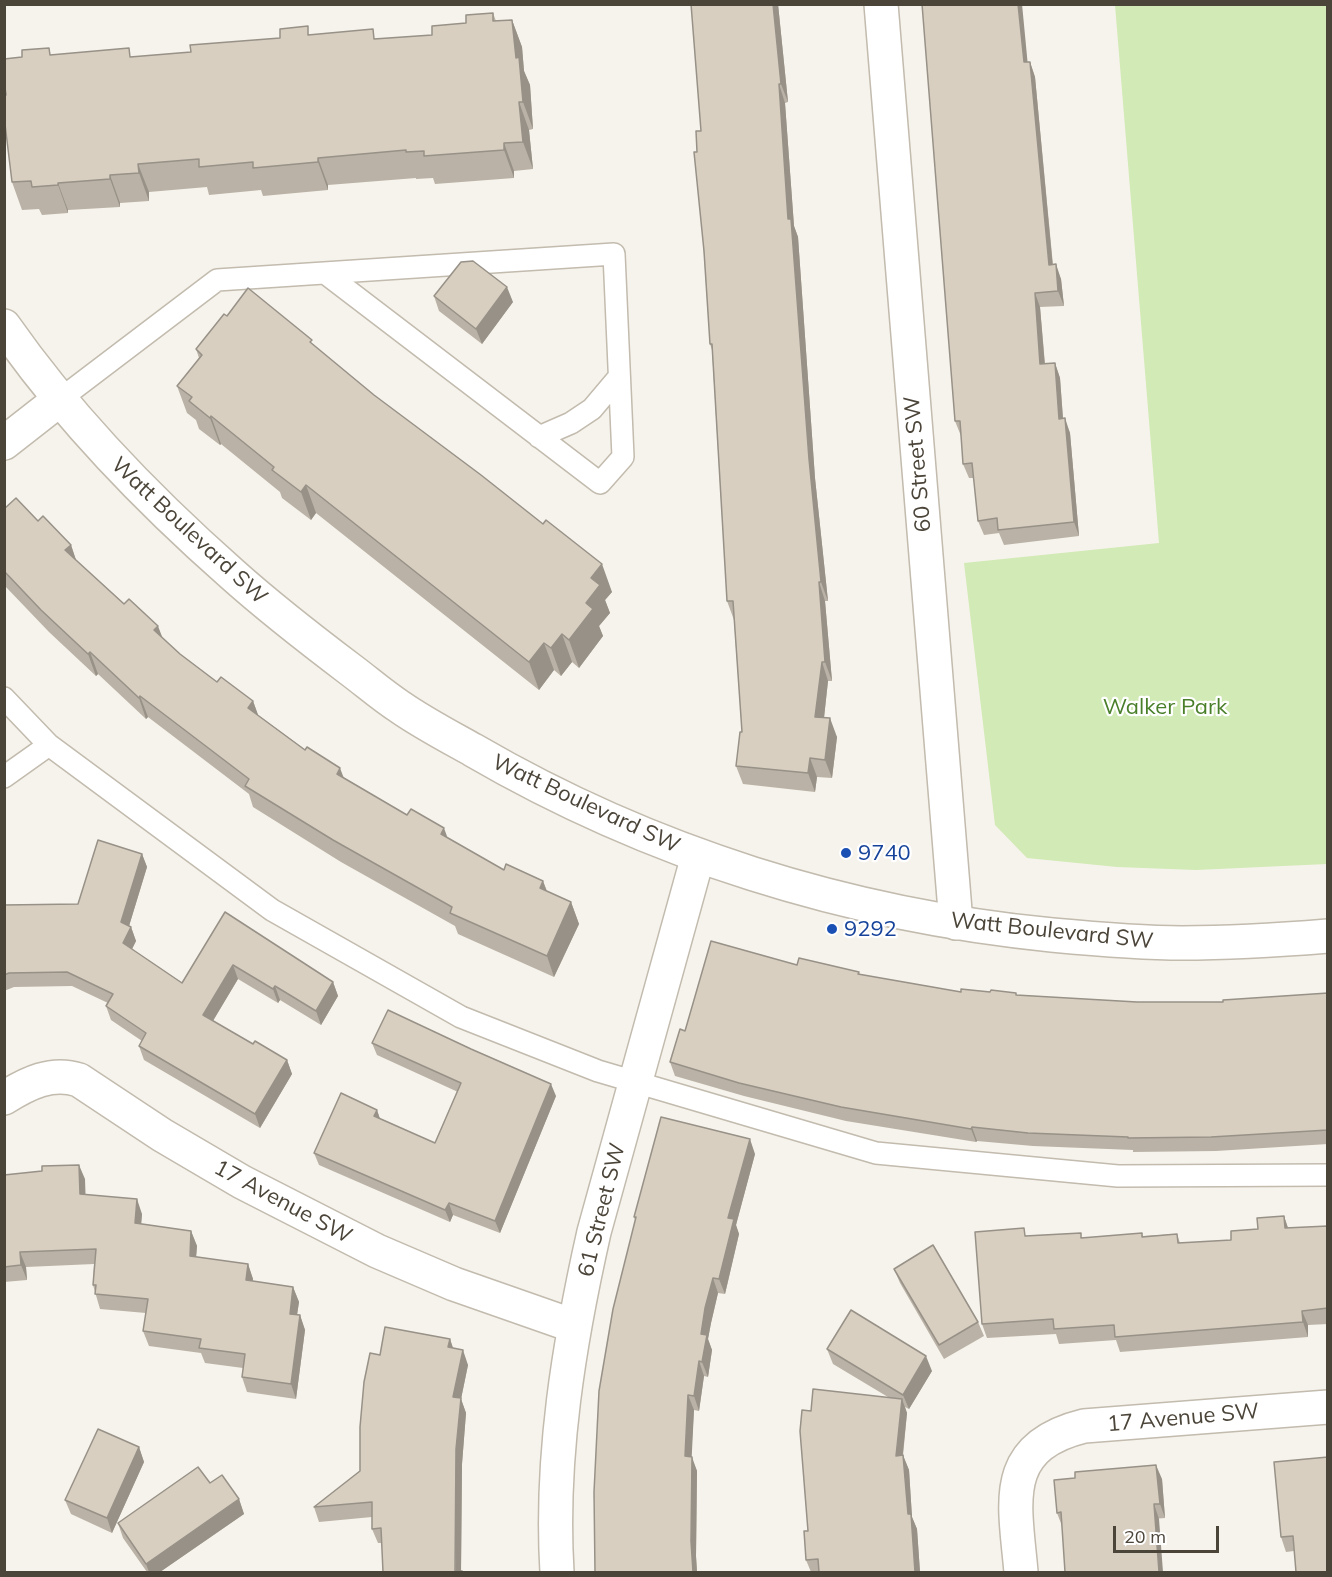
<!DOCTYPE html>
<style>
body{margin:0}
#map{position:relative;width:1332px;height:1577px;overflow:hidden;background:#f6f3ec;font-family:Mulish,sans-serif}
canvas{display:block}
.frame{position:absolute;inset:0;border:6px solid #4b4439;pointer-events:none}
.scale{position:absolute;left:1113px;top:1526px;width:106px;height:27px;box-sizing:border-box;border:3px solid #4b4439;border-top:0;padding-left:8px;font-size:18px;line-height:21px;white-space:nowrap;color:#4b4439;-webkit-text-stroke:4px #fff;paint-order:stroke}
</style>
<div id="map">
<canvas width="1332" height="1577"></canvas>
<div class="frame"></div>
<div class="scale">20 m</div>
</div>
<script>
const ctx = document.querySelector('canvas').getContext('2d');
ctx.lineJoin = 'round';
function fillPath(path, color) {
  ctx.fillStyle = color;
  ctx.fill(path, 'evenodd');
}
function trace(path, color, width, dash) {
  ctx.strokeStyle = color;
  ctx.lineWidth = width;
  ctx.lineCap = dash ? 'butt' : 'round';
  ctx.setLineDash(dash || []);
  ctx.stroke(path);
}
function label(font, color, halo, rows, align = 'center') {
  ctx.font = font + ' Mulish,sans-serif';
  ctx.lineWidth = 4.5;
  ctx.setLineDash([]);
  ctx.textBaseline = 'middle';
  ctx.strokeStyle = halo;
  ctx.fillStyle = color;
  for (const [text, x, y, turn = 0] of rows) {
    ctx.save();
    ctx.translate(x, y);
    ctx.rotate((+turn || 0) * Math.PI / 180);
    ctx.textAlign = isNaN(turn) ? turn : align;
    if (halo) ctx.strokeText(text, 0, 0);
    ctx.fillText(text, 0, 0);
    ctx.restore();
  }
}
fillPath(new Path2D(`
 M1115,5H1327V864L1196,870L1117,867L1027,858L995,825L964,563L1159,543Z`), '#d2eab5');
const service = new Path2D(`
 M59,400L217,280L614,254L623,457L600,483L325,273
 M539,437L571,423L592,409L619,377
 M4,698L49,745L272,910L461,1017L598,1071L876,1153L1118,1176L1328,1175
 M4,777L49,745`);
const minor = new Path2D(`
 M881,4L956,923
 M4,1098C28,1083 52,1071 79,1080L162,1135L242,1182L377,1251L454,1284L574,1326
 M557,1572C550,1458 569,1343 594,1232L698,856
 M1021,1572C1015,1503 999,1447 1084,1426L1328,1407`);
const tertiary = new Path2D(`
 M4,326C69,419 147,499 232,574C270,608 310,639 351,670C367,682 383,696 400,707C423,723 448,736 473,750C650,853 848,915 1052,935C1095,939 1139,943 1182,943C1231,943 1279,940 1328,936
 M4,443L59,400`);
trace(service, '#c2bbae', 24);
trace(minor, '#c2bbae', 36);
trace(tertiary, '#c2bbae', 36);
trace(service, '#fff', 21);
trace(minor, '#fff', 33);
trace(tertiary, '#fff', 33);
fillPath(new Path2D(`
 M778,4L788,102L785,103L794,226L798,237L815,478L828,601H825L832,681H828L824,718L837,737L832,778L817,777L815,792L743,784L736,766L742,732L734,620L727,601L712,350L710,344L697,152L701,131Z
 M493,13L496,21L512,20L522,47L524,71L530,85L533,129L529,130L533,169L514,171V178L435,184L433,178L416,179V178L328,185V190L263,196L261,190L209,195L207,187L149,192V201L120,203V207L68,210V213L42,215L39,209L22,210L12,182L6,95L52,55L133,57L191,52L280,38L311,35L376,39L432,35Z
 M1028,62H1030L1035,77L1053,265L1061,279L1064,306L1040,307L1045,364L1055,363L1060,378L1063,418L1070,433L1079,536L1004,545L999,533L984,535L978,521L974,478H969L963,464L961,436L955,421Z
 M434,296L513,302L482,344L439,311Z
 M227,316L314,346L612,592L605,600L610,613L599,626L603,636L579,668L572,662L561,676L554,670L539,690L316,513L311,520L282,498L280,492L221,444L220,445L199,429L196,420L187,413L177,386L199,358L196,349Z
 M4,509L38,521L71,545L76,560L180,654L217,682L253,701L258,715L344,778L407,815L504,870L543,881L547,891L571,902L579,924L554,977L458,934L455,926L341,862L253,807L249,794L148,717L146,719L98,674L96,676L49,632L4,585Z
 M142,854L147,867L129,926L131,927L136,941L132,949L182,983L225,912L333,982L338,996L321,1025L280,1000L278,1003L238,979L213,1021L253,1044L287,1060L292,1074L260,1128L144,1060L139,1046L142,1041L111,1020L106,1006L108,1003L72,986L14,987L4,991V905L78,904Z
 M797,965L859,972L860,975L961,992L1137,1002H1223L1328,993V1144L1216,1151L1133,1152V1150L1033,1146L977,1141L976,1142L846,1121L744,1096L675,1076L670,1062L685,1031Z
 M372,1043L556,1096L500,1233L453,1215L450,1222L319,1165L314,1153L377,1110L380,1119L435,1143L458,1092L377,1055Z
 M755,1154L736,1225L739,1234L725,1294L718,1293L711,1323L708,1339L712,1350L708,1377L704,1376L699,1411L694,1410L691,1457L697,1471L696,1556L697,1572H595L635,1220L634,1217Z
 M4,1175L85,1179V1195L142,1214L141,1224L191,1231L197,1246L196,1257L248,1264L253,1279V1281L293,1287L299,1302L297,1315H300L305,1330L296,1399L247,1392L242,1377L243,1368L205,1363L201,1353L149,1346L143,1331L146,1313L100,1309L93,1285L94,1264L26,1267L27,1280L4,1282Z
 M1284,1216L1288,1228L1328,1226V1324L1308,1325V1337L1120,1352L1116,1340L1059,1344L1056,1334L987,1338L982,1324L1027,1236L1082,1238L1142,1233L1143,1236L1177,1234L1180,1243L1231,1240L1258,1229Z
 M894,1269L978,1322L984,1336L944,1359L900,1283Z
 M450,1339L453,1348L468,1365L461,1399L466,1413L462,1464L461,1571H462L463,1572H383L382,1543H378L372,1529V1517L319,1522L314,1507L360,1471L380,1355Z
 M827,1349L932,1371L909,1409L905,1407L907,1413L903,1456L909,1470L912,1517L917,1529L920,1572H811L806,1560L808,1531L888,1397L833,1364Z
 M139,1447L144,1462L112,1533L71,1514L65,1500Z
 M1328,1457L1294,1551L1286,1552L1281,1537Z
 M1162,1479L1165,1518L1062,1526L1057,1513Z
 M210,1483L239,1499L244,1514L160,1572H147L123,1538L118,1523Z`), '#bab2a6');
fillPath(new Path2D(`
 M773,4H778L788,102L781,84Z
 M1018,4H1022L1029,77L1024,62Z
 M512,20L522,47L524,71L530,85L533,129L523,102L516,58Z
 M1030,62L1035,77L1054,279L1049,265Z
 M779,84L785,103L794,226L798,237L815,478L828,601L821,582L809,459L788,219Z
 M519,102L529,130L533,169L523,142Z
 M504,143L514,171V178L504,150Z
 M318,158L328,185V190L318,162Z
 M138,164L149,192V201L139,173Z
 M110,175L120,203V207L110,179Z
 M58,183L68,210V213L58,185Z
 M1056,264L1061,279L1064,306L1058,291Z
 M507,287L513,302L482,344L476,329Z
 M1035,293L1040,307L1046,379L1040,364Z
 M1055,363L1060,378L1064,433L1059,419Z
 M211,416L221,444L220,445L210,418Z
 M1065,418L1070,433L1079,536L1074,522Z
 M306,485L316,513L311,520L301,492Z
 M71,545L78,566L65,550Z
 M602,564L612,592L605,600L610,613L599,626L603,636L579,668L569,640L586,603L591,578Z
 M819,582L825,601L832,681L825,662Z
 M158,626L166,647L154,630Z
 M562,634L572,662L561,676L551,648Z
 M544,643L554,670L539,690L529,662Z
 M90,652L98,674L96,676L88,654Z
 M822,662L828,681L822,736L815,717Z
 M140,696L148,717L146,719L139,698Z
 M253,701L261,723L248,708Z
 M830,718L837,737L832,778L825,760Z
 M810,758L817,777L815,792L808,773Z
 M340,768L348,789L337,774Z
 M444,828L452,850L441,834Z
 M142,854L147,867L126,936L121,922Z
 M543,881L551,903L540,888Z
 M571,902L579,924L554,977L547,956Z
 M131,927L136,941L128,957L123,943Z
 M233,965L238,979L208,1029L203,1015Z
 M333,982L338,996L321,1025L316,1011Z
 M275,986L280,1000L278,1003L273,989Z
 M287,1060L292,1074L260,1128L255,1114Z
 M551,1084L556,1096L500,1233L495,1221Z
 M377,1110L381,1122L374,1116Z
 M972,1127L977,1141L976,1142L971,1129Z
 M750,1139L755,1154L736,1225L739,1234L725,1294L719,1279L728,1218Z
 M79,1165L85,1179L86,1209L80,1194Z
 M137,1199L142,1214L140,1238L135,1223Z
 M449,1203L453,1215L450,1222L445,1210Z
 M1284,1216L1289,1231L1285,1228Z
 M191,1231L197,1246L195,1271L190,1256Z
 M20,1252L26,1267L27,1280L21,1265Z
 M248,1264L253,1279L251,1295L246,1280Z
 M713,1278L718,1293L711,1323L708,1339L712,1350L708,1377L702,1362L701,1334L705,1308Z
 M293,1287L299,1302L295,1328L290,1314Z
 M1302,1311L1308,1325V1337L1303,1322Z
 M300,1315L305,1330L296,1399L291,1384Z
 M450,1339L455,1354L448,1347Z
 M463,1350L468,1365L461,1399L466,1413L462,1464L461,1572H456L453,1397Z
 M926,1356L932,1371L909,1409L903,1395Z
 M699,1361L704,1376L699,1411L694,1396Z
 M688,1395L694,1410L691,1471L685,1456Z
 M902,1399L907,1413L901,1471L896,1456Z
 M139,1447L144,1462L112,1533L107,1518Z
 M903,1455L909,1470L912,1517L917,1529L920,1572H915L908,1514Z
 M692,1457L697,1471L696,1556L697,1572H693L691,1541Z
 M1156,1465L1162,1479L1165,1518L1160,1504Z
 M239,1499L244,1514L160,1572H149L146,1564Z
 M1154,1504L1159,1519L1163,1572H1159Z`), '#979187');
const building = new Path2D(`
 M691,4H773L781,84H779L788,219H791L809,459L821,582H819L825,662H822L815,717L830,718L825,760L810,758L808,773L736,766L740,732H742L733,601H727L712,344H710L704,251L694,152H697L696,131H701Z
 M922,4H1018L1024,62H1030L1049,265L1056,264L1058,291L1035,293L1040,364L1055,363L1059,419L1065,418L1074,522L998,530L997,518L978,521L972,463L963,464L960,421H955Z
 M493,13V21L512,20L516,58L519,57L523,102H519L523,142L504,143V150L424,156V151L406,152V150L318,158V162L253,168V162L199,167V159L138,164L139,173L110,175V179L58,183V185L32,187L31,181L12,182L4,116V95H6L4,80V59L22,57V50L49,48L50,55L129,48L130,57L191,52L190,45L280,38V29L308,26V35L373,29L374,39L432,35V26L466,23V15Z
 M473,261L507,287L476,329L434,296L461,262Z
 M248,288L312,340L310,342L374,395L481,475L543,524L546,520L602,564L591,578L600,585L586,603L593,609L569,640L562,634L551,648L544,643L529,662L306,485L301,492L272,470L274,467L211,416L210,418L189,401L192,397L177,386L202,355L196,349L224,314L227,316Z
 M16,498L38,521L43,516L71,545L65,550L124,604L129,599L158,626L154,630L180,654L217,682L221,677L253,701L248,708L305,750L307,747L340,768L337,774L407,815L411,809L444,828L441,834L504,870L506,864L543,881L540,888L571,902L547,956L450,913L452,907L333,840L245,786L249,779L140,696L139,698L90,652L88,654L41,610L4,571V509Z
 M98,840L142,854L121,922L131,927L123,943L182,983L225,912L333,982L316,1011L275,986L273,989L233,965L203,1015L253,1044L255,1041L287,1060L255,1114L139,1046L146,1033L106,1006L113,994L67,972L9,973L4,975V905L78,904Z
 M711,941L797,965L799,958L859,972L858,974L961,992V989L990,992L991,990L1016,993V995L1137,1002H1223V1000L1328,993V1130L1211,1137L1128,1138V1137L1028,1133L972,1127L971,1129L841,1107L739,1083L670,1062L680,1029L685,1031Z
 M388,1010L471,1049L551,1084L495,1221L449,1203L445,1210L314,1153L341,1093L377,1110L374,1116L435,1143L461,1083L372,1043Z
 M661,1117L750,1139L728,1218L734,1219L719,1279L713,1278L705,1308L701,1334L707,1335L702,1362L699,1361L694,1396L688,1395L685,1456L692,1457L691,1541L693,1572H595L594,1492L599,1391L613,1309L636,1217H634Z
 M79,1165L80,1194L137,1199L135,1223L191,1231L190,1256L248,1264L246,1280L293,1287L290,1314L300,1315L291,1384L242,1377L245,1354L199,1348L201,1339L143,1331L148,1299L95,1294L96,1285H93L96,1249L20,1252L21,1265L4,1267V1175L42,1171V1166Z
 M1284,1216L1285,1228L1328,1226V1308L1302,1311L1303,1322L1115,1337L1114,1325L1054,1329L1053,1319L982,1324L975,1232L1024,1228L1025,1236L1081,1233V1238L1142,1233V1237L1177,1234L1178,1243L1231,1240V1231L1258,1229L1257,1218Z
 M933,1245L978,1322L939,1345L894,1269Z
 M851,1310L926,1356L903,1395L827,1349Z
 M385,1327L450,1339L448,1347L463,1350L453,1397L461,1398L456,1449L455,1571H462L463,1572H383L381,1528L372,1529V1502L314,1507L360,1471V1427L364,1382L370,1353L380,1355Z
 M813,1389L902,1399L896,1456L903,1455L908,1514H911L915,1572H819L818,1559L806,1560L804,1531H808L800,1431L802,1410L811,1411Z
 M98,1429L139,1447L107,1518L65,1500Z
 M1328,1457V1572H1296L1293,1536L1281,1537L1274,1462Z
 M1156,1465L1160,1504H1154L1159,1572H1065L1061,1512L1057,1513L1054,1480L1075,1478V1472Z
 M198,1467L210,1483L222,1475L239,1499L146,1564L118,1523Z`);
fillPath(building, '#d8cfc1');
trace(building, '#979187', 1.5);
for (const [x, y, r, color] of [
 [846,853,6,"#1a4fb4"],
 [832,929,6,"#1a4fb4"]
]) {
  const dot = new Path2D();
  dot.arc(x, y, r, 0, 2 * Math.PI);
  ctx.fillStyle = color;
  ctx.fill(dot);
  trace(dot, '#fff', 2);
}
label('22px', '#4b4439', '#fff', [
 ["60 Street SW",918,464,-95],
 ["Watt Boulevard SW",189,531,43],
 ["Watt Boulevard SW",586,804,25],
 ["Watt Boulevard SW",1052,931,6],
 ["17 Avenue SW",283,1202,28],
 ["61 Street SW",602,1210,-76],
 ["17 Avenue SW",1183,1418,-5]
]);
label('22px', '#4a7f2a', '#fff', [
 ["Walker Park",1165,707]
]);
label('22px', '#164399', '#fff', [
 ["9740",858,853],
 ["9292",844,929]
], 'left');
</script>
